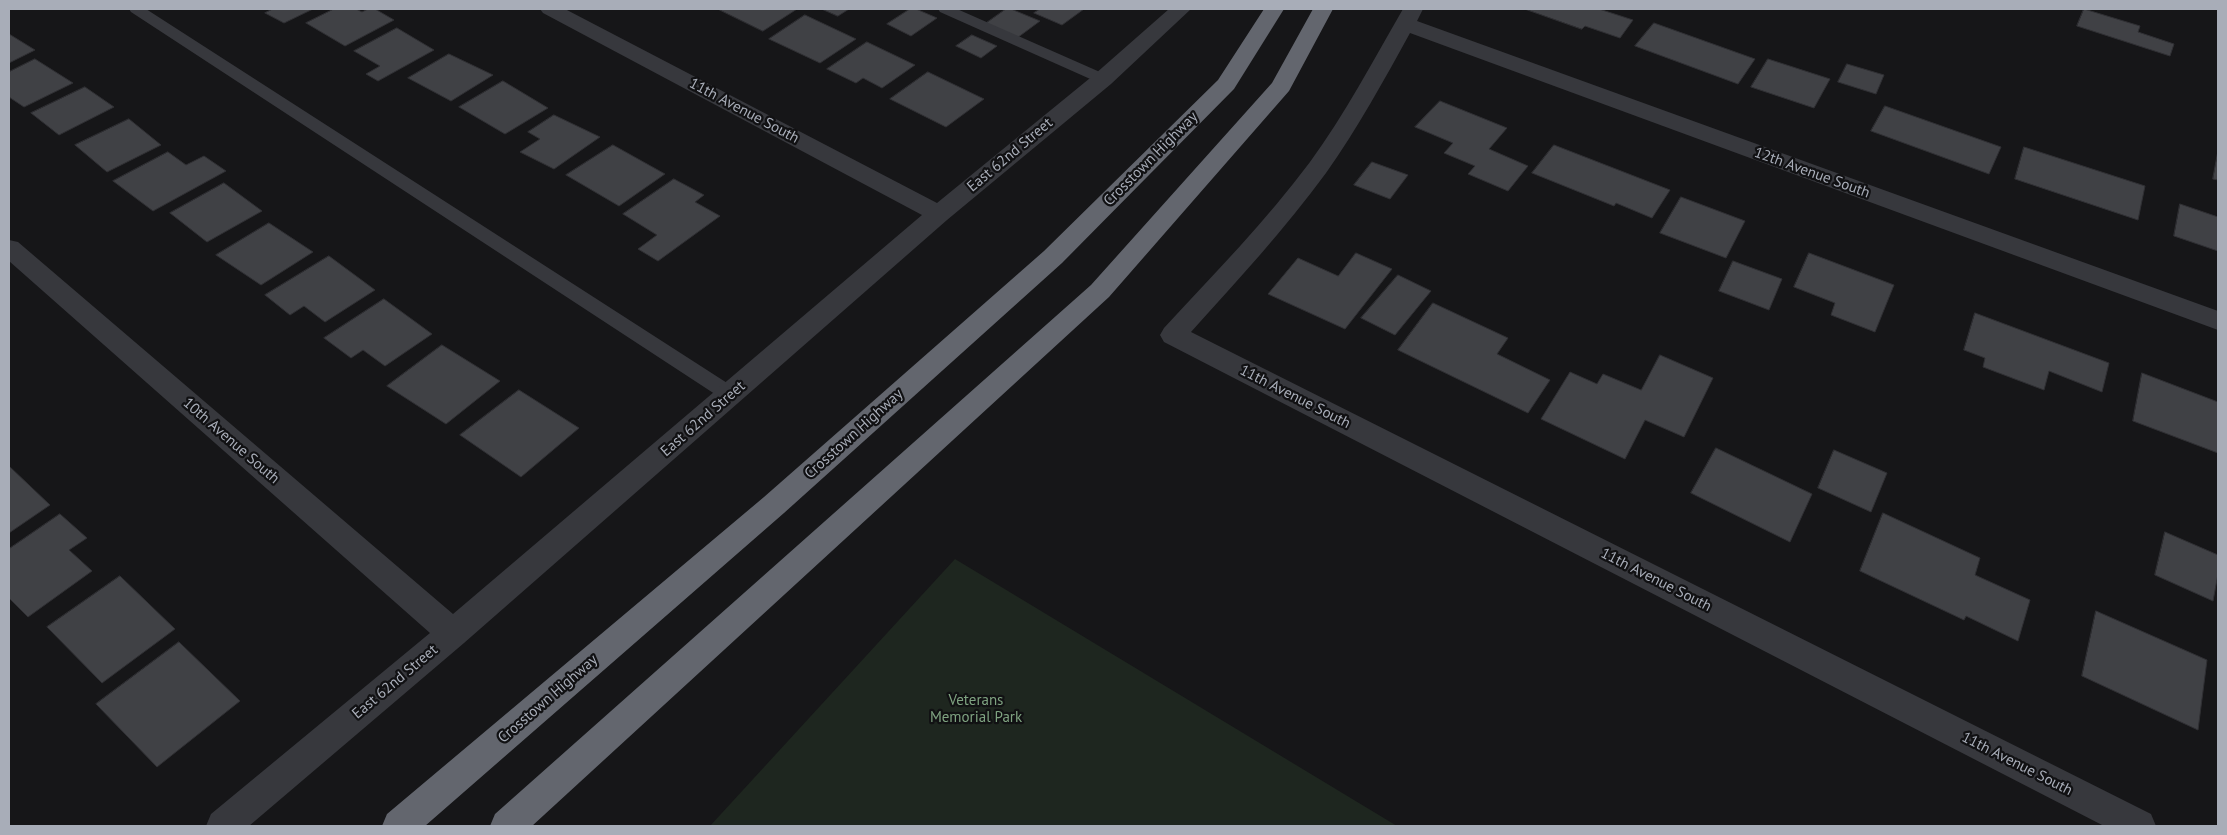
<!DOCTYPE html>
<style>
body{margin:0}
#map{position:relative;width:2227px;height:835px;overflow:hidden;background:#161618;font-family:"PT Sans",sans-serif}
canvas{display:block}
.frame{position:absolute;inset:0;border:10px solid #a8adb8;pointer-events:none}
</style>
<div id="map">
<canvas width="2227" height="835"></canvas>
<div class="frame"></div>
</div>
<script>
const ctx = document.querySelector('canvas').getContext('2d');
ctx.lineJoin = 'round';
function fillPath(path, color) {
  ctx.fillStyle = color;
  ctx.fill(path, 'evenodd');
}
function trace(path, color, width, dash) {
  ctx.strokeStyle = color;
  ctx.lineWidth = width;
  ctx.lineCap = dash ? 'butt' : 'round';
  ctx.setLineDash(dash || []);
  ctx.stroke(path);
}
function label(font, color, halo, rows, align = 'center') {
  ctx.font = font + ' "PT Sans",sans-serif';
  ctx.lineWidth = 4.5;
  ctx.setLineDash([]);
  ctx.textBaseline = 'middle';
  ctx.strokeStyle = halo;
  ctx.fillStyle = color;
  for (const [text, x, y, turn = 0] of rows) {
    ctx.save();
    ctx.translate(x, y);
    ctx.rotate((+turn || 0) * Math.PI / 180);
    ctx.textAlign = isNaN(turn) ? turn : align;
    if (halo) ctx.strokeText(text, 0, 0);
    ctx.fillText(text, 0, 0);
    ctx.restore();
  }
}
fillPath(new Path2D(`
 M955,559L1397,826H710Z`), '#1e261f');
const building = new Path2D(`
 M273,9H313L284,23L265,13Z
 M334,9H356L362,12L368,9H375L394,20L345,46L306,23Z
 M718,9H797L763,31Z
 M822,9H849L838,16Z
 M910,9H916L937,18L911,36L887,24Z
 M1006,9H1011L1040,21L1017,38L985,24Z
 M1040,9H1084L1062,25L1034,13Z
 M1525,9H1599L1633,20L1620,38L1585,26L1582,29Z
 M2084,9L2140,26L2138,32L2174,44L2170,56L2077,26Z
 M805,15L856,39L820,63L769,39Z
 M1654,23L1755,59L1738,84L1635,46Z
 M397,28L434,50L378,81L366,74L380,66L354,51Z
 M9,34L35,50L9,63Z
 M972,35L997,46L981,58L956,46Z
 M867,42L915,65L882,88L863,78L856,83L827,69Z
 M449,54L493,75L451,101L408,78Z
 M35,59L73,83L24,107L9,97V72Z
 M1768,59L1830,79L1814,108L1751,87Z
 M1847,64L1884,75L1876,94L1838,82Z
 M928,72L984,99L946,127L890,99Z
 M503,81L548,108L505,134L459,107Z
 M85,87L114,107L59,135L31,113Z
 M1440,101L1507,128L1489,149L1528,166L1508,191L1468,174L1475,166L1444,153L1453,143L1415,127Z
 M1885,106L2001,147L1989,174L1871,131Z
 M554,115L600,137L554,169L520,152L540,139L528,132Z
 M129,119L161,145L107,172L75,145Z
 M613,145L665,174L619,206L566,175Z
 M1554,145L1670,190L1652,218L1616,203L1614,206L1532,173Z
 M2024,147L2145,186L2138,220L2015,179Z
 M2218,151V180L2213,179Z
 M168,152L186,165L204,156L226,171L153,211L113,181Z
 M1372,162L1408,175L1390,199L1354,185Z
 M674,179L704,195L695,202L720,216L658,261L638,249L657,235L623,214Z
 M224,183L262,211L207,242L170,213Z
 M1681,197L1745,221L1726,258L1660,233Z
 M2180,204L2218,217V251L2174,236Z
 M269,223L313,252L261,285L216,255Z
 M1356,253L1392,269L1345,329L1268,294L1298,258L1338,276Z
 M1809,253L1894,285L1875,332L1831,315L1835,303L1794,287Z
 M329,256L375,290L325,322L304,306L290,315L265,295Z
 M1733,261L1782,279L1769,310L1719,291Z
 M1398,275L1431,291L1395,335L1361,318Z
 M384,299L432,334L385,366L363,350L351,358L324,338Z
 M1433,303L1508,338L1497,354L1550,380L1528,413L1398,350Z
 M1975,313L2109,363L2102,392L2049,371L2044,390L1983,367L1985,358L1964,350Z
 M442,345L500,381L446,424L387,386Z
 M1660,355L1713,378L1684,437L1645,420L1625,459L1541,419L1570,372L1597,384L1603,374L1641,390Z
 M2142,373L2218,402V453L2133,421Z
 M519,390L579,428L521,477L460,435Z
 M1716,448L1812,494L1790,542L1691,493Z
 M1834,450L1887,473L1871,512L1818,488Z
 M9,466L50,505L9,533Z
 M1883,513L1980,558L1975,575L2030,600L2018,641L1966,616L1964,620L1860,571Z
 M60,514L87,538L69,550L92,571L28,617L9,598V549Z
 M2165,532L2218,555V574L2213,601L2155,575Z
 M120,576L175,629L102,683L47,627Z
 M2096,611L2207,660L2198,730L2082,676Z
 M179,642L240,701L157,767L96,704Z`);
fillPath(building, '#404145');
trace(building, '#303034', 1);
fillPath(new Path2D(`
 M129,9H146L738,390L741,395L738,400L731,403L724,400L131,12Z
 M938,9H957L1109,76L1111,79L1109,82H1097L940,12Z`), '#37383d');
fillPath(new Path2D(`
 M540,9H565L937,203L1095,74L1169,9H1191L1111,84L947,220L464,643L249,826H206L211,814L430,633L9,261V240L18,242L453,614L922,215L543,13Z
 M1403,9H1423L1417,21L2218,311V330L1410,33C1384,80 1358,128 1326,173C1285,229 1237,281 1191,332L2151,814L2156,826H2104L1164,342L1160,335L1164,328C1214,274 1266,221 1310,162C1345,114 1373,61 1403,9Z`), '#37383d');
fillPath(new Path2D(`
 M1264,9H1284L1234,89L1062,263L784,513L425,826H382L387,814L764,497L1044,251L1218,80Z
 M1313,9H1333L1289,91L1109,297L532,826H490L495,814L1091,285L1272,83Z`), '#63666e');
label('15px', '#a8adb8', '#111113', [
 ["11th Avenue South",744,111,28],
 ["East 62nd Street",1010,155,-40],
 ["Crosstown Highway",1151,159,-45],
 ["12th Avenue South",1812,173,20],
 ["11th Avenue South",1295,397,27],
 ["East 62nd Street",703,419,-41],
 ["Crosstown Highway",854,434,-42],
 ["10th Avenue South",231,441,41],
 ["11th Avenue South",1656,580,27],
 ["East 62nd Street",395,682,-40],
 ["Crosstown Highway",548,699,-41],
 ["11th Avenue South",2017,764,27]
]);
label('15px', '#7fa381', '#111113', [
 ["Veterans",976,701],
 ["Memorial Park",976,718]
]);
</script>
